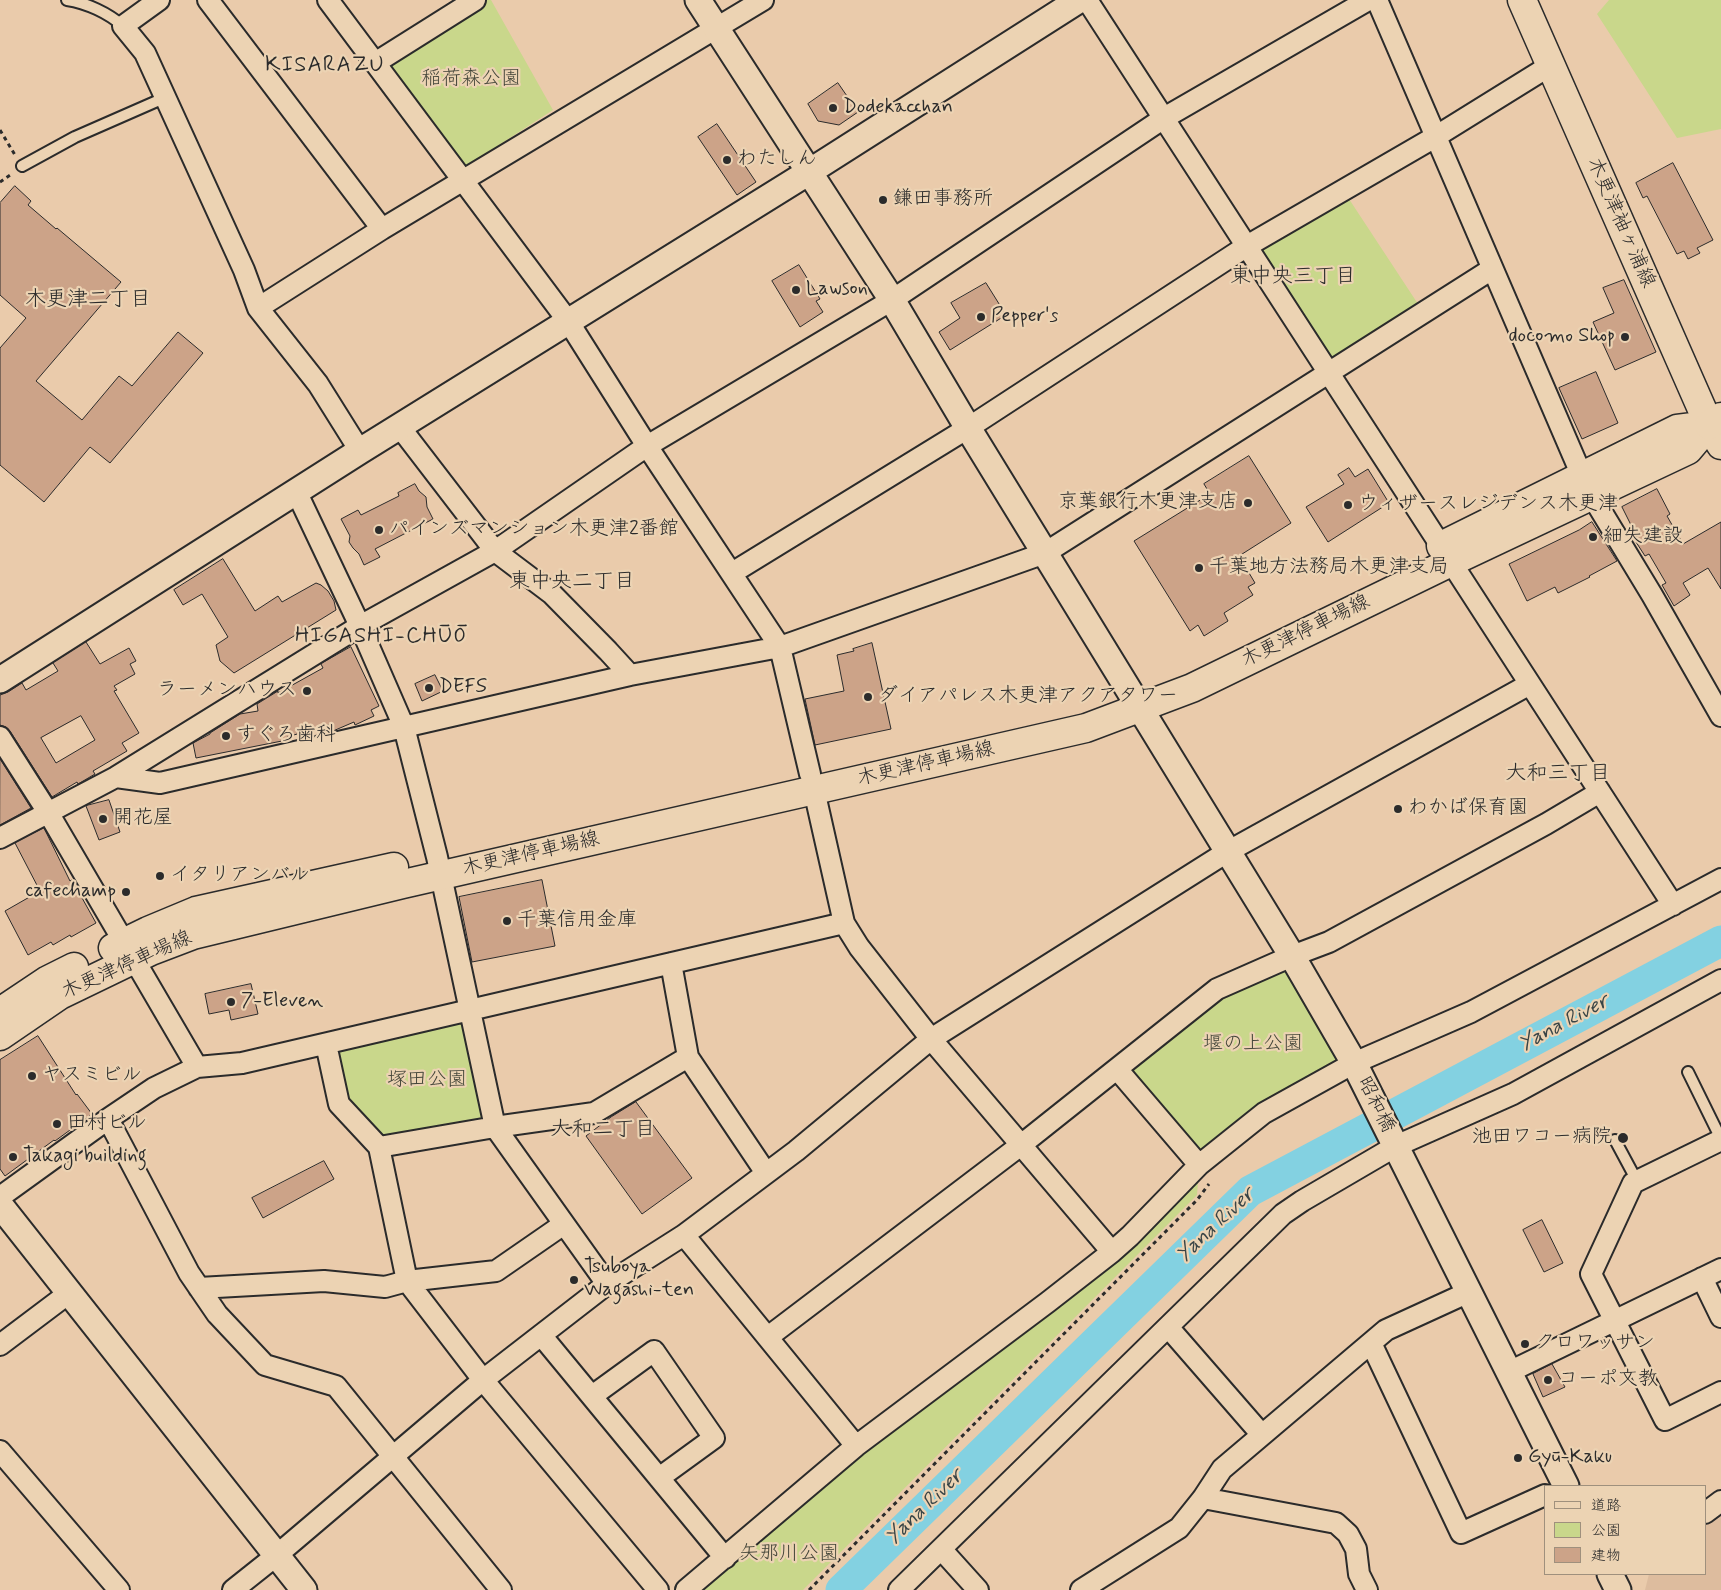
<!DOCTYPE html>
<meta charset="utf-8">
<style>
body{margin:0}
#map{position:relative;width:1721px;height:1590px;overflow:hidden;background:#eacbab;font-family:Mynerve,"Klee One",sans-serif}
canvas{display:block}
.legend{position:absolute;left:1544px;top:1485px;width:162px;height:90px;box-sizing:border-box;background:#ecd3b3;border:1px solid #9f907d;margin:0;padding:6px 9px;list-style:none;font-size:15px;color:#2b2b2b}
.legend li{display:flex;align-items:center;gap:10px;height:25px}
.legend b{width:25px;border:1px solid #9f907d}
</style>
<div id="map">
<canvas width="1721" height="1590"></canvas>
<ul class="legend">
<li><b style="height:6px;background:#ecd3b3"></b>道路</li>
<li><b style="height:14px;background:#c9d78b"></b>公園</li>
<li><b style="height:14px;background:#cca388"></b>建物</li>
</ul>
</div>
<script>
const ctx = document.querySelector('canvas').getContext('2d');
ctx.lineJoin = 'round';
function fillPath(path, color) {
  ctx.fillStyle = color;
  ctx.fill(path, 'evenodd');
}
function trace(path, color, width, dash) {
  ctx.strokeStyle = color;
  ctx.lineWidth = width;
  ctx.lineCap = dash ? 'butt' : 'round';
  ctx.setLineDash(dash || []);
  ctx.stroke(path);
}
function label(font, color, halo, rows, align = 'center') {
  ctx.font = font + ' Mynerve,"Klee One",sans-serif';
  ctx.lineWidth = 4.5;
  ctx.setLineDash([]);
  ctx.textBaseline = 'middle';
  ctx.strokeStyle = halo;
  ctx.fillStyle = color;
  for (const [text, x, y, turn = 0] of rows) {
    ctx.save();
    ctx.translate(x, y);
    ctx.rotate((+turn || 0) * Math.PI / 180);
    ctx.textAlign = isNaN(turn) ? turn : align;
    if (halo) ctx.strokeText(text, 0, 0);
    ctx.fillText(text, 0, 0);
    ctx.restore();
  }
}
fillPath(new Path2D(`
 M1721,1513V1590H1645L1649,1574H1705V1525Z`), '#ddbc9e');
fillPath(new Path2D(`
 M486,0H491L553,110L465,167L388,64Z
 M1609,0H1721V129L1677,138L1597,14Z
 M1349,199L1420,307L1332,367L1258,251Z
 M1290,969L1339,1061L1202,1153L1130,1071L1223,998Z
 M466,1022L490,1123L382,1139L347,1099L338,1048Z
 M1199,1169L1197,1195L803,1590H694Z`), '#c9d78b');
trace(new Path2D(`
 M841,1590L1250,1191L1721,941`), '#83d1e1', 31);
const building = new Path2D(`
 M838,83L858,112L839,125L818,121L808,104Z
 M717,124L756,182L737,195L698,137Z
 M1673,163L1713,240L1697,248L1700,253L1688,259L1684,251L1677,254L1647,196L1643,198L1636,183Z
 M15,186L31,201L28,205L56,229L57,228L121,282L36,381L82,420L119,376L132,386L178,332L203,353L110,463L90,447L44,502L0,465V348L26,318L0,295V203Z
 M799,265L820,299L816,301L823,312L800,327L772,281Z
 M1624,280L1656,352L1615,370L1593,322L1614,313L1603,288Z
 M986,283L1006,315L950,350L939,332L960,318L951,303Z
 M1596,372L1618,423L1582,439L1559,388Z
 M1249,456L1291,523L1239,556L1255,583L1248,587L1253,595L1224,613L1228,621L1204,636L1198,625L1190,631L1134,541L1210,494L1204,484Z
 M1349,468L1355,477L1368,469L1389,503L1328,542L1306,507L1344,484L1338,475Z
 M415,484L419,491L426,497L427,507L433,519L375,549L380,557L364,565L359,554L353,548L349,542L350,536L341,519L358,510L361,515L399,496L398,493Z
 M1657,489L1670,514L1667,516L1683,544L1721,522V589L1708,568L1683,583L1690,595L1674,606L1662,585L1666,583L1649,554L1645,556L1636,542L1639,541L1622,507Z
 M1592,522L1617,561L1589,576L1590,577L1558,593L1555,587L1527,601L1509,564L1579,530Z
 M223,559L255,611L278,596L282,602L316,583L321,585L328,591L334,601L336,610L234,673L220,661L216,645L228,637L202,594L183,605L174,590Z
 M86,642L100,664L129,648L136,661L130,664L135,674L114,686L117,690L114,691L139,733L122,743L127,751L93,771L95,774L78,784L77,782L52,797L10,731L6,727L0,725V695L8,692L22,683L26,690L58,671L53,663ZM81,716L95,740L56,763L41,738Z
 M872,643L891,729L815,745L805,699L844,691L837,655L854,651L853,649Z
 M351,647L379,706L371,710L374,716L355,725L354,722L333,731L331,724L287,737V740L196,758L193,743L210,734V733L240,714L258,711L257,704L278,691V693L323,668L321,664Z
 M435,675L443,691L422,701L415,684Z
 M0,759L31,808L0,825Z
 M109,800L120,832L99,840L86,806Z
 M44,828L70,881L72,880L96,923L71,937L70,935L53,945L51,942L28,955L5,911L40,891L15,843Z
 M542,880L555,946L472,962L459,897Z
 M251,984L258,1014L231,1020L229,1010L209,1014L205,994Z
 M38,1036L76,1095L77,1094L92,1114L55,1141L54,1140L5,1176L0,1169V1060Z
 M636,1102L692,1178L642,1214L586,1136L611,1117Z
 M324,1161L334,1179L263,1218L252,1198Z
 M1542,1220L1563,1263L1544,1272L1523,1230Z
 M1552,1364L1565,1387L1543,1397L1533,1374Z`);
fillPath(building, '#cca388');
trace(building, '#2b2b2b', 1);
const service = new Path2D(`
 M67,0C87,3 108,13 123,26
 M22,166L75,137L164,98
 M1688,1072L1721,1139
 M1615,1140L1637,1181`);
const minor = new Path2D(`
 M159,0L123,26L145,53L244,270L258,308L318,384L360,451
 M208,0L382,229
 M328,0L568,321L647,446L780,647L810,774
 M1087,0L1441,546
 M1377,0L1582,476
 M375,63L475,0
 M258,308L382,229L763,0
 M399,426L495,551L552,594L608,651L630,675
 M296,491L360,626L404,727L437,857L495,1127L607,1284
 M1592,496L1652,595L1721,716
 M1451,562L1673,905
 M732,573L968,428L1247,246L1435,137L1551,65
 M0,737L49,814L197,1067
 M116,777L160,783L630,675L780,647L1045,553L1492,269
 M814,790L844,923L859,947L931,1039L1112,1252
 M0,838L116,777L360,626L495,551L647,446L892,300L1164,118L1368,0
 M671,963L688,1057L766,1173
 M326,1044L339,1104L379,1147L407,1281L483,1380L658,1590
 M1117,1069L1199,1165
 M108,1119L189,1273L217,1314L265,1365L336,1386L501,1590
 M1721,1140L1633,1183L1591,1274L1665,1420L1721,1392
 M379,1147L495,1127L594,1113L688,1057
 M0,1197L108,1119L154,1088L197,1067L242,1063L844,923
 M684,1235L856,1446
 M1702,1278L1721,1317
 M199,1288L324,1281L385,1287L407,1281L496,1271L564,1224
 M1168,1327L1262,1435
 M541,1335L725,1558
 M768,1337L1021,1145L1217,989L1292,956L1329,942L1546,824L1600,792
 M1371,1343L1461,1533L1545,1495
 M0,1345L69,1293
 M1509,1372L1721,1269
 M592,1396L654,1351L714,1438L659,1478
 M0,1451L119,1590
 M1203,1498L1336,1523L1348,1534L1356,1549L1359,1574L1367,1590
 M1705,1513L1721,1501
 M941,1549L978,1590
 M233,1590L277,1555L483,1380L607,1284L684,1235L796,1151L931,1039L1227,852L1530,684
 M686,1590L856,1446L1048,1302L1112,1252L1130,1236L1199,1165L1264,1113L1354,1063L1471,1012L1721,879
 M899,1590L1283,1214L1302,1201L1396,1146L1513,1094L1721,980
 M1081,1590L1179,1528L1203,1498L1222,1469L1386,1330L1469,1292`);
const tertiary = new Path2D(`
 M698,0L892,300L968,428L1292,956L1354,1063L1566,1486
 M0,680L360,451L809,172L1079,0
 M0,1205L304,1590
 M1610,1574L1618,1590`);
const secondary = new Path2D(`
 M1522,0L1709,425L1721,445
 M1441,546L1677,429L1709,425
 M113,948L148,931L196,911L394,867
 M0,1012L48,980L74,967
 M0,1036L60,995L151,951L193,935L403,884L1086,728L1192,688L1451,562L1688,450L1709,425`);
const primary = new Path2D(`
 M1709,425L1721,417`);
trace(service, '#2b2b2b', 14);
trace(minor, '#2b2b2b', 24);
trace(tertiary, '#2b2b2b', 29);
trace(secondary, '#2b2b2b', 31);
trace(primary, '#2b2b2b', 31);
trace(new Path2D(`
 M0,130L15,155
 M0,182L13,173
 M809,1590L1197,1200L1209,1184`), '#2b2b2b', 3, [4, 4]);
trace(service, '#ecd3b3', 10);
trace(minor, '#ecd3b3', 20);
trace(tertiary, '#ecd3b3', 25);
trace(secondary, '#ecd3b3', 28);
trace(primary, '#ecd3b3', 28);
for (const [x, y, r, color] of [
 [833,108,5,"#2b2b2b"],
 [727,160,5,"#2b2b2b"],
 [883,200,5,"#2b2b2b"],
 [796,290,5,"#2b2b2b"],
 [981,317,5,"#2b2b2b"],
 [1625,337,5,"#2b2b2b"],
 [1248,503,5,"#2b2b2b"],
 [1348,505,5,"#2b2b2b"],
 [379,530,5,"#2b2b2b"],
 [1593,537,5,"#2b2b2b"],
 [1199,568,5,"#2b2b2b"],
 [429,688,5,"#2b2b2b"],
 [307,691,5,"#2b2b2b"],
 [868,697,5,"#2b2b2b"],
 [226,736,5,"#2b2b2b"],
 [1398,809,5,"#2b2b2b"],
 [103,819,5,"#2b2b2b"],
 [160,876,5,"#2b2b2b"],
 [126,892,5,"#2b2b2b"],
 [507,921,5,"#2b2b2b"],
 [231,1002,5,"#2b2b2b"],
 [32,1076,5,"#2b2b2b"],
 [57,1124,5,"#2b2b2b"],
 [1623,1138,6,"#2b2b2b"],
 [13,1157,5,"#2b2b2b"],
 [574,1280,5,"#2b2b2b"],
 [1525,1344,5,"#2b2b2b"],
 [1548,1380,5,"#2b2b2b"],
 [1518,1458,5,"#2b2b2b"]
]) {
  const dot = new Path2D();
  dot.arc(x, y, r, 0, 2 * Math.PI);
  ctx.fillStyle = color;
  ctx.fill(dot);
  trace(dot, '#ecd3b3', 2);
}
label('20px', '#434539', '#ecd3b3', [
 ["稲荷森公園",471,80],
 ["堰の上公園",1253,1045],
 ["塚田公園",427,1081],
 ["矢那川公園",789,1555]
]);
label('20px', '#2b2b2b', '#ecd3b3', [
 ["Dodekacchan",843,108],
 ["わたしん",737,160],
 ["鎌田事務所",893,200],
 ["Lawson",806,290],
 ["Pepper's",991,317],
 ["docomo Shop",1615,337,"right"],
 ["京葉銀行木更津支店",1238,503,"right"],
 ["ウィザースレジデンス木更津",1358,505],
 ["パインズマンション木更津2番館",389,530],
 ["細失建設",1603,537],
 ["千葉地方法務局木更津支局",1209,568],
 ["DEFS",439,688],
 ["ラーメンハウス",297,691,"right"],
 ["ダイアパレス木更津アクアタワー",878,697],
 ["すぐろ歯科",236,736],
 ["わかば保育園",1408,809],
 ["開花屋",113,819],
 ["イタリアンバル",170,876],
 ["cafechamp",116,892,"right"],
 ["千葉信用金庫",517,921],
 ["7-Eleven",241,1002],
 ["ヤスミビル",42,1076],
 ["田村ビル",67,1124],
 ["池田ワコー病院",1612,1138,"right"],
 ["Takagi building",23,1157],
 ["Tsuboya",584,1268],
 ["Wagashi-ten",584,1291],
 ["クロワッサン",1535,1344],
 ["コーポ文教",1558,1380],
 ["Gyū-Kaku",1528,1458]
], 'left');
label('20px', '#2b2b2b', '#ecd3b3', [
 ["木更津袖ヶ浦線",1620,223,66],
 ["木更津停車場線",1306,632,-26],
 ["木更津停車場線",926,765,-13],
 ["木更津停車場線",531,855,-13],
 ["木更津停車場線",127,966,-24],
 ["昭和橋",1375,1105,63]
]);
label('21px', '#2b2b2b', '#ecd3b3', [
 ["東中央三丁目",1293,278],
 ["木更津二丁目",88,301],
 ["東中央二丁目",572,583],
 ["大和三丁目",1558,775],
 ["大和二丁目",603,1131]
]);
label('italic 21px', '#384446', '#ecd3b3', [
 ["Yana River",1564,1024,-28],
 ["Yana River",1216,1226,-43],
 ["Yana River",925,1508,-44]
]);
ctx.letterSpacing = '1px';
label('22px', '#2b2b2b', '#ecd3b3', [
 ["KISARAZU",325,66],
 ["HIGASHI-CHŪŌ",381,637]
]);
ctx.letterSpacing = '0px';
</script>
